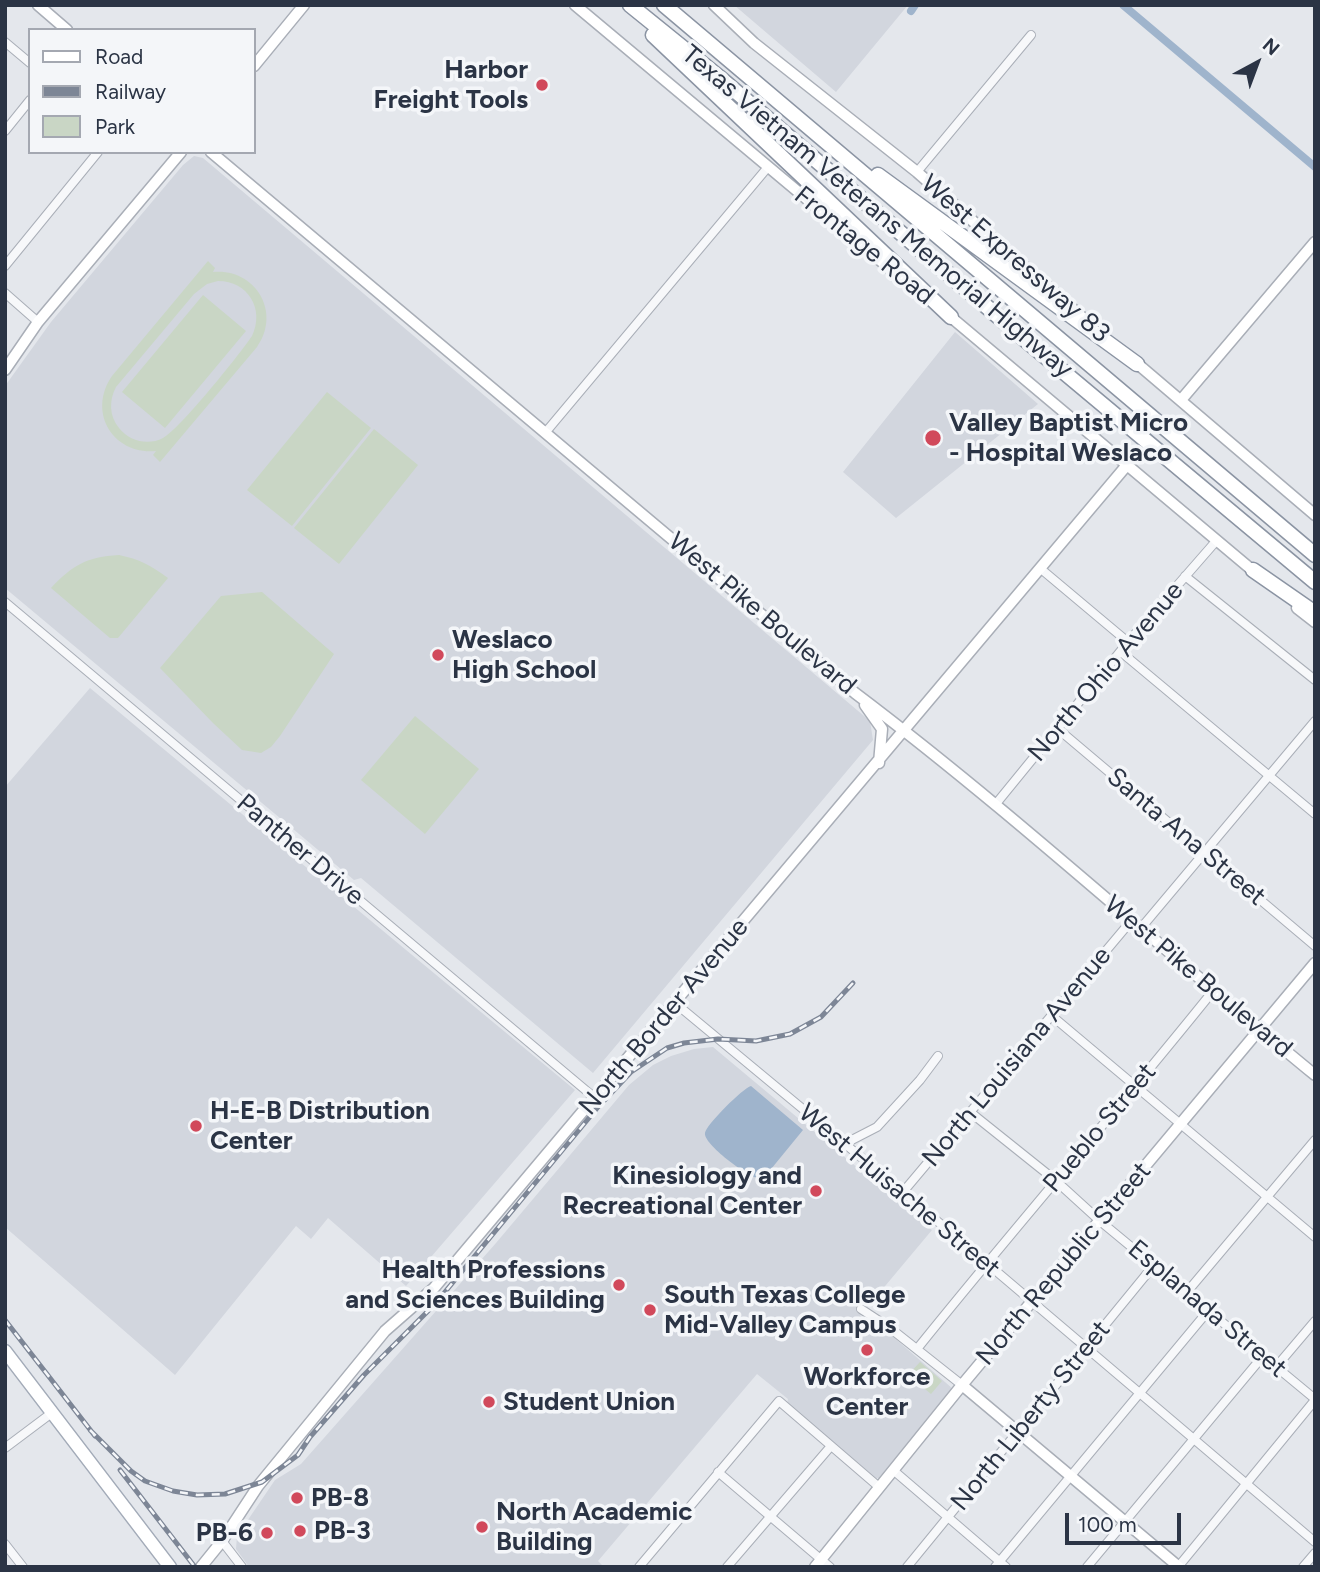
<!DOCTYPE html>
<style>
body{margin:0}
#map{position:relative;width:1320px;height:1572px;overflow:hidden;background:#e4e7ec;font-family:Figtree,sans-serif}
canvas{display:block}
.frame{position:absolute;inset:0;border:7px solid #2b3445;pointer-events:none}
.legend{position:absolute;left:28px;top:28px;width:228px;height:126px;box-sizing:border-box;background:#f4f6f9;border:2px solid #a4a8b1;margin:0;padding:9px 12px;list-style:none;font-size:21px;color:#2b3445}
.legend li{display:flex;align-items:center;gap:14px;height:35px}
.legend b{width:35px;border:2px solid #a4a8b1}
.north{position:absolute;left:1222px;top:28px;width:70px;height:70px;-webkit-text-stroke:5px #f4f6f9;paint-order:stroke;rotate:41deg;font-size:19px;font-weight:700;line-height:28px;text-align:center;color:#2b3445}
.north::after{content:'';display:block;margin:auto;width:24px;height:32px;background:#2b3445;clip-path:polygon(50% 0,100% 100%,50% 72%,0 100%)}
.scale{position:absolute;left:1065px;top:1513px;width:116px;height:32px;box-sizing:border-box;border:4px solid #2b3445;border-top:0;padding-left:9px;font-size:21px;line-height:24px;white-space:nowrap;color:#2b3445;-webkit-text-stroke:5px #f4f6f9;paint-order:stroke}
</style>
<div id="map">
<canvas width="1320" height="1572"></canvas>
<div class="frame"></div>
<ul class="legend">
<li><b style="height:9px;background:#fff"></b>Road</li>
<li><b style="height:9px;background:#7d8696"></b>Railway</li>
<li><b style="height:19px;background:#c9d6c5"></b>Park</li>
</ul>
<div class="north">N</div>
<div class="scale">100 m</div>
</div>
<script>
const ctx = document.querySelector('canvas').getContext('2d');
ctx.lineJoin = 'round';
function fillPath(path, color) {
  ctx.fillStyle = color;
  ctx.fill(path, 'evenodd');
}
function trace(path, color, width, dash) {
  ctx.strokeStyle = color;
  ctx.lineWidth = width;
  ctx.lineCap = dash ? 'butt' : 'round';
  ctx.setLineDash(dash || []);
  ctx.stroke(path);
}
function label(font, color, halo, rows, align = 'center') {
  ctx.font = font + ' Figtree,sans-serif';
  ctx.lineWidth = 7;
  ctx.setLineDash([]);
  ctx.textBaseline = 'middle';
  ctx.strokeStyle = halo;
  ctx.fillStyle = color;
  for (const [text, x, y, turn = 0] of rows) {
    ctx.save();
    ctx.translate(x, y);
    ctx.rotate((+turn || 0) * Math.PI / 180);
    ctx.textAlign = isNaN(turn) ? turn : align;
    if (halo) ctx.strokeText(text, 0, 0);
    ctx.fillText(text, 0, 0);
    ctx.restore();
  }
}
fillPath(new Path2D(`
 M734,5H908L836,92Z
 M194,156L203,158L870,721L873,740L593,1073L361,878L354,880L5,588V386L51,322L183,165Z
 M955,332L1038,404L896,518L843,472Z
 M90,688L575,1090L406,1286L328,1218L311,1239L296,1226L175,1375L5,1227V787Z
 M713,1047L932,1230L860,1316L891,1335L953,1389L879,1478H876L787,1403L788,1399L757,1374L598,1561L604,1567H249L236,1549L237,1536L275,1480L301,1464L496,1243L629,1085L653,1065L671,1056L694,1049Z`), '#d2d6de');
fillPath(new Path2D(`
 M208,261L215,268L213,272C255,268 282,312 257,347L160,462L153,455L156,451C113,455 87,412 112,376ZM218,281C248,281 265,309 252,336C240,354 179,430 163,438C148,446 129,441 119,428C109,416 109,400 116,387L194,294L207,284Z
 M203,295L246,331L165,428L122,392Z
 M327,392L371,428L292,526L247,490Z
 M374,429L418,465L339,564L294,528Z
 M119,555C139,559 152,566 168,578L118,638H110L51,588C73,565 86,557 119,555Z
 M262,592L334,654L280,736L271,747L261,753L242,750L213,723L160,668L221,596Z
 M415,716L479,769L425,834L361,780Z
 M920,1362L942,1381L931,1394L908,1375Z`), '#c9d6c5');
fillPath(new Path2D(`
 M751,1086L803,1130L767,1174L758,1178C748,1177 703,1144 705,1133C706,1125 743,1088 751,1086Z`), '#9fb4cc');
trace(new Path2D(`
 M1123,5L1315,167
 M911,11L915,5`), '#9fb4cc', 8);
const street = new Path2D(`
 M5,42L30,63
 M5,131L30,100
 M917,172L1031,35
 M5,266L98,152
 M5,293L38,322
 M545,433L768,167
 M1041,569L1128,642
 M1185,576L1315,680
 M5,602L595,1098
 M1121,652L1315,814
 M1058,729L1315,946
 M995,805L1128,642L1217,540
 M1141,928L1315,721
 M675,1003L903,1192L1315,1542
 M1052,1016L1315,1237
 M970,1112L1055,1180L1100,1221L1315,1399
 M844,1144L877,1127L920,1080L938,1056
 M903,1192L1131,921
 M1187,1292L1315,1140
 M861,1309L890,1328L962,1385
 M917,1349C1014,1228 1116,1112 1213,991
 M1276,1367L1315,1321
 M5,1448L53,1412
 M893,1470L1006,1567
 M718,1472L830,1567
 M222,1541L242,1567
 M5,1544L23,1567
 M639,1567L779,1401L879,1487
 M727,1567L831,1446
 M907,1567L1154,1265
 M995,1567L1208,1311
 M1087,1567L1263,1356
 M1178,1567L1315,1400
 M1303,1567L1315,1553`);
const secondary = new Path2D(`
 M38,5L67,30
 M575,5L900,277
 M714,5L754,43L917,172L1083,318
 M254,66L304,5
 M211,152L855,693C1014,813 1161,949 1315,1075
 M946,313L1258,575
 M1133,360L1315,515
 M5,370L38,322L181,152
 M1181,400L1315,242
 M1297,608L1315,622
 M865,705L882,729L879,763
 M962,1385L1179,1567
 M201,1567L222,1541L258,1486L385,1331L434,1288L1127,465
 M815,1567L962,1385L1315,963`);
const primary = new Path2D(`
 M5,1351L170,1567`);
const highway = new Path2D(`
 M630,5L719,77L1029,343L1315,582
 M664,5L1315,555
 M653,35L951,317
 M878,175L1137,364
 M1253,570L1315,613`);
trace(street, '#a9aeb7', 10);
trace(secondary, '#a9aeb7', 13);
trace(primary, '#a3abb8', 15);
trace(highway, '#8b94a3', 17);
trace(street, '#f7f8fa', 8);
trace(secondary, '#fff', 10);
trace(primary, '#fff', 12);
trace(highway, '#fff', 14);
const rail = new Path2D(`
 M5,1320L95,1436
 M90,1430L131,1471L145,1481L173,1491L197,1495L225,1494L262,1482L298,1455L310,1437L364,1375L435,1304L598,1107L631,1072L667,1048L684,1043L718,1039L756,1041L790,1034L821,1017L853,983
 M120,1470L195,1567`);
trace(rail, '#7d8696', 5);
trace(rail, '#f4f6f9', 2.5, [8]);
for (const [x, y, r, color] of [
 [542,85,7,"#d1495b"],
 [933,438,9,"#d1495b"],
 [438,655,7,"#d1495b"],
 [196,1126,7,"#d1495b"],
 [816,1191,7,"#d1495b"],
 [619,1285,7,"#d1495b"],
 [650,1310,7,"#d1495b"],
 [867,1350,7,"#d1495b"],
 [489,1402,7,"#d1495b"],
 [297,1498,7,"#d1495b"],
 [482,1527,7,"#d1495b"],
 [300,1531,7,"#d1495b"],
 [267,1533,7,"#d1495b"]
]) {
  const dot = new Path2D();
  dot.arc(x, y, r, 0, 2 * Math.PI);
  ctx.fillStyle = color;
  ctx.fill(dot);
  trace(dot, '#f4f6f9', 2.5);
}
label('bold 26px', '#2b3445', '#f4f6f9', [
 ["Harbor",528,70,"right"],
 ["Freight Tools",528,100,"right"],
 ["Valley Baptist Micro",949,423],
 ["- Hospital Weslaco",949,453],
 ["Weslaco",452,640],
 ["High School",452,670],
 ["H-E-B Distribution",210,1111],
 ["Center",210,1141],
 ["Kinesiology and",802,1176,"right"],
 ["Recreational Center",802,1206,"right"],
 ["Health Professions",605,1270,"right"],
 ["and Sciences Building",605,1300,"right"],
 ["South Texas College",664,1295],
 ["Mid-Valley Campus",664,1325],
 ["Workforce",867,1377,"center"],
 ["Center",867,1407,"center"],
 ["Student Union",503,1402],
 ["PB-8",311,1498],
 ["North Academic",496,1512],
 ["Building",496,1542],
 ["PB-3",314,1531],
 ["PB-6",253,1533,"right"]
], 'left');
label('26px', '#2b3445', '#f4f6f9', [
 ["Texas Vietnam Veterans Memorial Highway",877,212,40],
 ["Frontage Road",864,246,39],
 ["West Expressway 83",1015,259,41],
 ["West Pike Boulevard",762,614,40],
 ["North Ohio Avenue",1106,672,-50],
 ["Santa Ana Street",1186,837,40],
 ["Panther Drive",300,850,40],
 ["West Pike Boulevard",1198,977,40],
 ["North Border Avenue",664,1017,-50],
 ["North Louisiana Avenue",1017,1057,-50],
 ["Pueblo Street",1100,1128,-50],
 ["West Huisache Street",899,1191,40],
 ["North Republic Street",1064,1264,-50],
 ["Esplanada Street",1207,1309,40],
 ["North Liberty Street",1031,1416,-51]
]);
</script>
